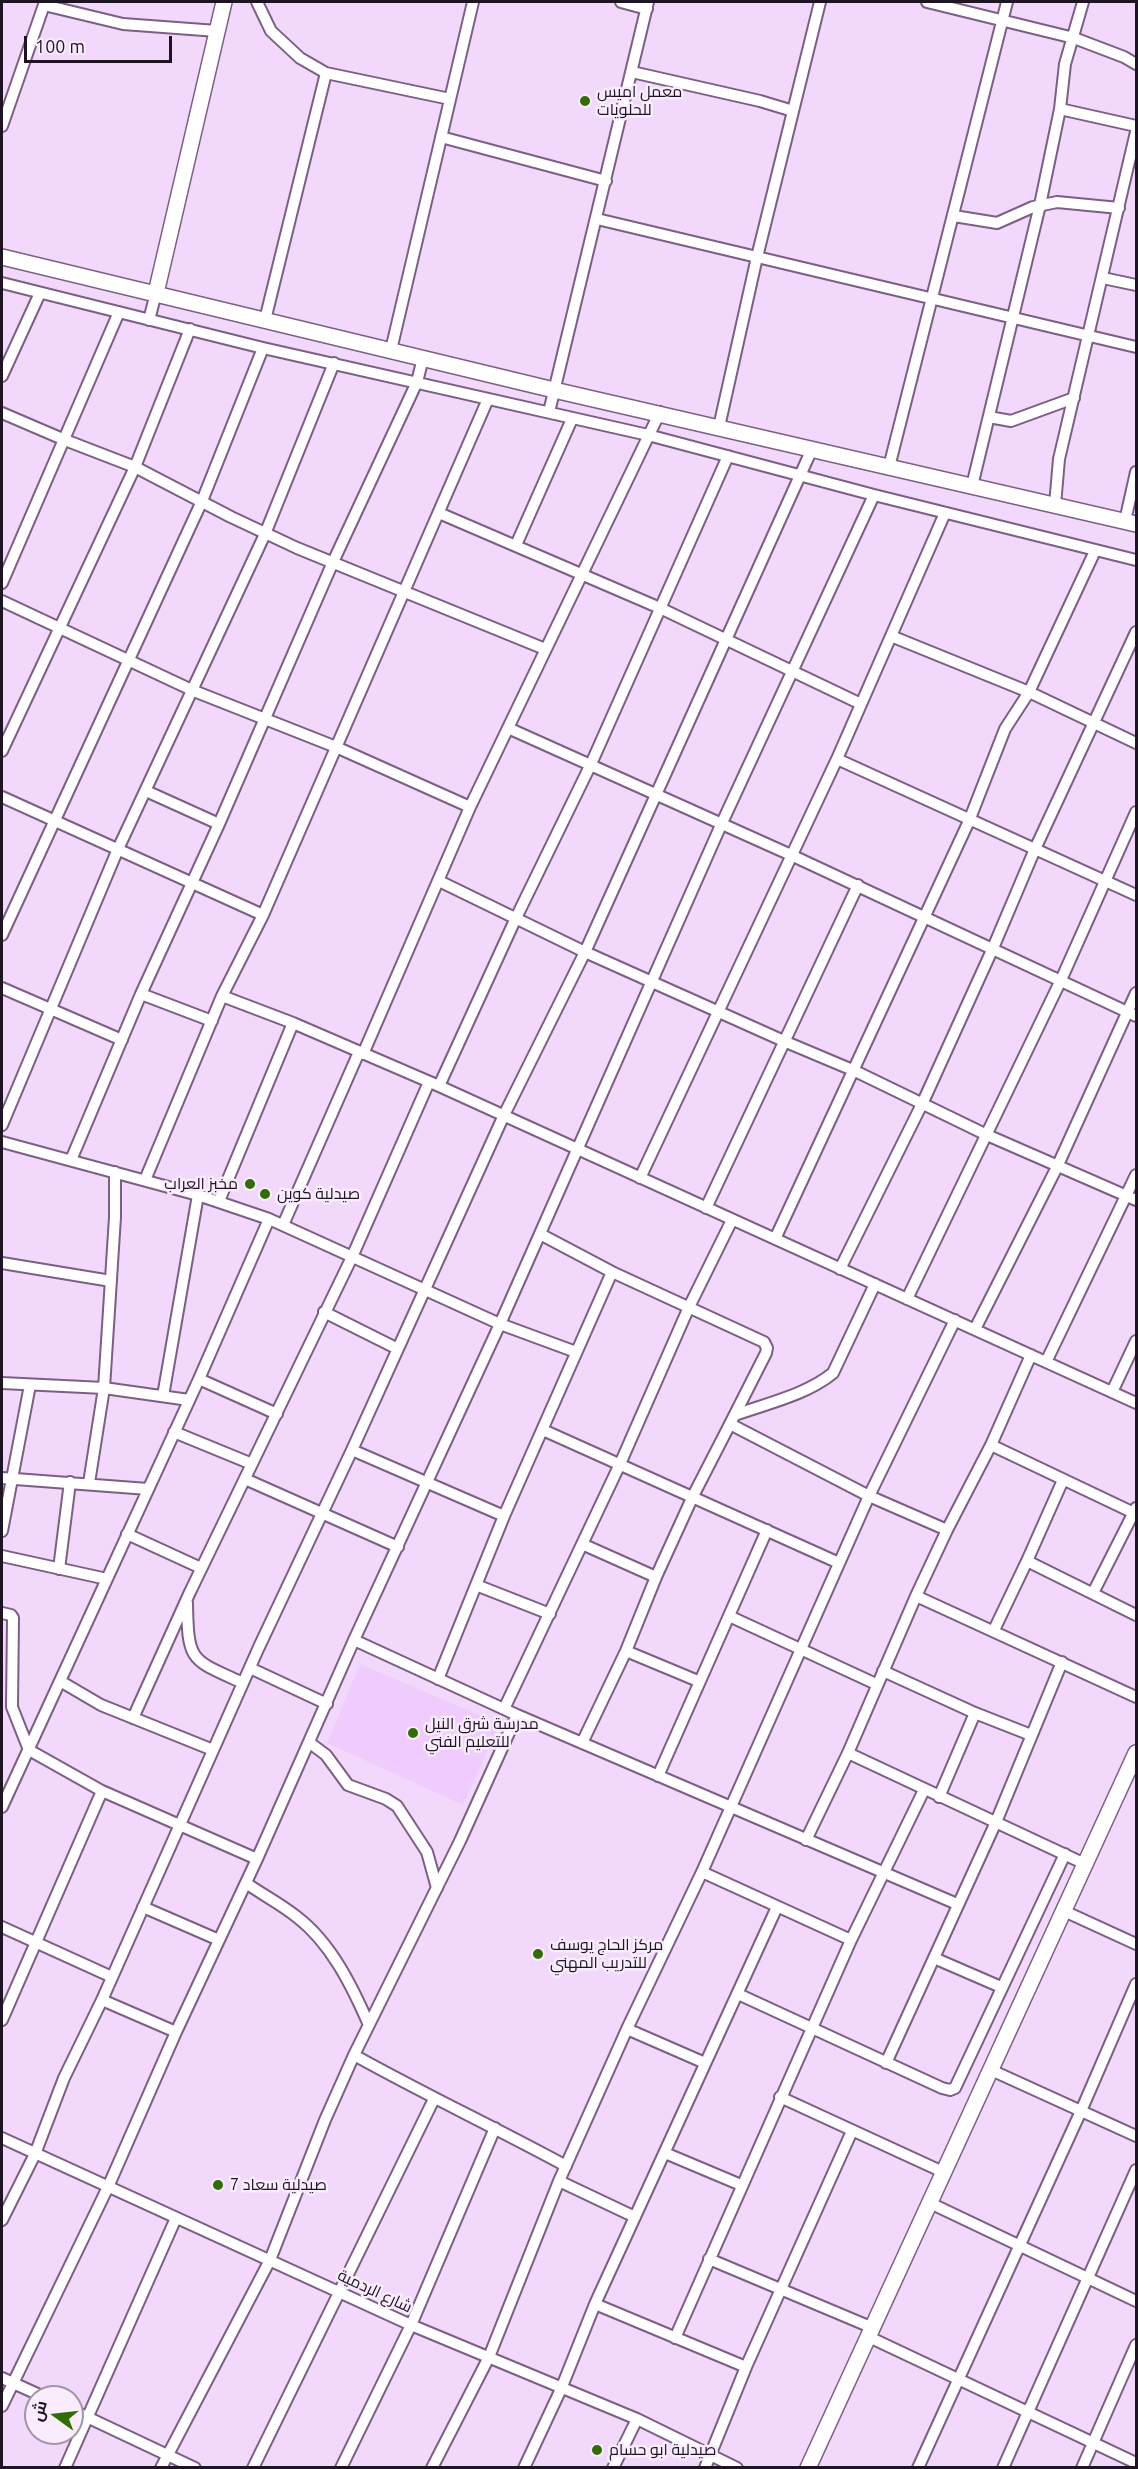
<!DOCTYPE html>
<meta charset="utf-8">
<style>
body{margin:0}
#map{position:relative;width:1138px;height:2469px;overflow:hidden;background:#f2d9fc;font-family:Ubuntu,Cairo,sans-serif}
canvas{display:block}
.frame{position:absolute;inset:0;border:3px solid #1f1423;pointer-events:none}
.north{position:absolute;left:24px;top:2385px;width:60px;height:60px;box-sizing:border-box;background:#f8ecfd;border:2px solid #a196a6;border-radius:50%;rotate:285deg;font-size:16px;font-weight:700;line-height:24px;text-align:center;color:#1f1423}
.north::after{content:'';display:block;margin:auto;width:21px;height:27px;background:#316d00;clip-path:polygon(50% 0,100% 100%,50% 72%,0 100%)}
.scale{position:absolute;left:24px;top:36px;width:148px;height:27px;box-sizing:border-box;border:3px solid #1f1423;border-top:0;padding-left:8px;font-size:18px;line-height:21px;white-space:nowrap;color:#1f1423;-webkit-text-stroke:4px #f8ecfd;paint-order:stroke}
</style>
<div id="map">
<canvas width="1138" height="2469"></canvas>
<div class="frame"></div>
<div class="north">ش</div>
<div class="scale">100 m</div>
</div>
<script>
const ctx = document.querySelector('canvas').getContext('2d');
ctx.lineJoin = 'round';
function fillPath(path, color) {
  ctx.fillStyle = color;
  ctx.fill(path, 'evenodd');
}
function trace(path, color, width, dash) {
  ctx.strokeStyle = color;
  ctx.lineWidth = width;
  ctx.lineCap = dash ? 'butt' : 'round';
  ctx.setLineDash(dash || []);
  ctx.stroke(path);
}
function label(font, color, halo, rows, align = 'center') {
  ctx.font = font + ' Ubuntu,Cairo,sans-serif';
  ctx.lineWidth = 5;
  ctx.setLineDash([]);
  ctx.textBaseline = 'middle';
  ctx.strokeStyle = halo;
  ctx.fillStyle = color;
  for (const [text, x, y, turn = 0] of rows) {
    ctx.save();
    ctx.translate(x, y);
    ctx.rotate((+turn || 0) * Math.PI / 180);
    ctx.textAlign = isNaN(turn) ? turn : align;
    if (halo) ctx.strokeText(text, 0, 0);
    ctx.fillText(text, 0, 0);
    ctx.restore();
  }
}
fillPath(new Path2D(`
 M360,1664L500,1724L463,1805L327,1743Z`), '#f0ccfe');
const street = new Path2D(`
 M257,2L271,31L300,58L326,73L450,99
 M621,2L647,9
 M927,2L1074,38L1124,57L1136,64
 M44,5L123,24L217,31
 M632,72L760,101L793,111
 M1060,109L1136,126
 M2,126L45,2
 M441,137L606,181
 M954,216L997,223L1033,207L1057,202L1119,208
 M597,219L1136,347
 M1103,278L1136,285
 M2,283L263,348L648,435L874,495L1136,560
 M149,320L156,293
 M265,320L326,73
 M391,350L473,2
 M2,376L40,293
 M549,412L648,2
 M2,413L65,440L135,467L231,517L297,548L545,649
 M989,417L1011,421L1074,398
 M719,427L757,257L820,2
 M889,467L1007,2
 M972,486L1040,205L1060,109L1065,64L1083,2
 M1055,505L1059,459L1136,132
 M439,513L660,608L861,704
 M1125,521L1136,472
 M516,545L572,419
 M2,583L119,312
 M2,601L194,691L336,747L470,807
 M891,636L1029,692L1136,743
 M508,728L791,855L1136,1016
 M2,751L135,467L190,329
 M837,759L1136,895
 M146,791L219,824
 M2,797L263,915
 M439,881L585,952L786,1042L855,1071L987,1135L1136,1200
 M2,935L202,501L263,348
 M2,988L122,1040
 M141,994L212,1021
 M222,996L263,915L488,399
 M363,1054L470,807L660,412
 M439,1086L515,920L591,764L728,456
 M2,1125L118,849L265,534L334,363
 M2,1142L198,1195L269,1219L199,1379L2,1807
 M71,1160L141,994L219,824L333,562L417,382L423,358
 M640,1178L837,759L945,513
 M145,1180L222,996L293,1023L439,1086L1136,1403
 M219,1201L293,1023
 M706,1208L858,885
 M269,1219L500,1324L576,1352
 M283,1225L359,1052
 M540,1234L612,1272L764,1342L767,1348L766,1353L730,1424L869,1496L947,1530
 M775,1239L969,821L1005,729L1029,692L1095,551
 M2,1263L111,1281
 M840,1269L923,1102L993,948L1035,849L1136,632
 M907,1299L1061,980L1136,812
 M324,1312L396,1348
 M975,1329L1057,1167L1136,993
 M1046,1362L1136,1175
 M199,1379L277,1414
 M2,1383L104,1388L189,1400
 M1112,1392L1136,1341
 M163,1396L198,1195
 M735,1415C768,1403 806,1395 833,1373L875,1284
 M543,1430L839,1563
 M174,1432L252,1464
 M991,1445L1134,1513
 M352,1450L504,1516
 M2,1478L148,1489
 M245,1479L398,1547
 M89,1483L104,1388L115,1217V1172
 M2,1531L30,1385
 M127,1534L201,1568
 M582,1544L656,1577
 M2,1556L107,1579
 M1027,1561L1136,1615
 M59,1569L70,1482
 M476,1585L550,1614
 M1093,1593L1136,1508
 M916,1596L1136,1697
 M187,1603C188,1663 191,1659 243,1683
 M2,1613L11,1615L13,1618L12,1707L29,1750L102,1791L257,1859
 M729,1616L876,1684
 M994,1630L1027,1561L1063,1480
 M354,1640L517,1715L957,1904
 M626,1651L698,1681
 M250,1668L327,1704
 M883,1671L975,1713L1031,1735
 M438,1679L504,1516L612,1272
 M60,1681L101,1705L213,1750
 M504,1709L620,1464L689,1307L732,1220
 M133,1718L190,1592L352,1257L429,1082
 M310,1743L326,1755L348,1785L386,1799L397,1806L427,1852L437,1888
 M582,1743L626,1651L656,1577L693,1496L730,1424
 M848,1753L1085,1864
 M658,1776L767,1530
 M939,1797L975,1713
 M806,1840L848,1753L916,1596L947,1530L991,1445L1031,1355
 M702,1872L851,1940
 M246,1883C263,1895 281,1904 297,1917C331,1943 352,1986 369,2025
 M143,1907L219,1940
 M1064,1911L1136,1944
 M2,1927L112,1977
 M934,1958L1001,1987
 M738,1994L942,2088L950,2090L955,2088L1065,1854
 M102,2000L176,2032
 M2,2020L102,1791
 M627,2029L705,2063
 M354,2055C424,2094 496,2128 566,2166
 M886,2063L996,1822L1062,1662
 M991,2070L1136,2136
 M780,2097L943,2172
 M2,2138L411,2325L637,2419L737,2468
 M665,2153L741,2185
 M559,2181L635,2217
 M930,2203L1136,2301
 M2,2220L35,2154L64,2078L102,2000L259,1647L352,1450L504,1115L585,952L812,449
 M709,2259L873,2328
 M595,2304L746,2367
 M869,2337L1136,2463
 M675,2338L851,1940L924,1790
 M2,2378L44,2397
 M2,2406L108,2187L176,2032L257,1859L354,1640L500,1324L721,825L874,495
 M72,2410L195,2468
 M65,2468L176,2218
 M161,2468L270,2260L325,2120L354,2055L460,1841L517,1715
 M253,2468L434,2099
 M341,2468L411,2325L495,2128
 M432,2468L489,2357L559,2181L627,2029L702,1872L869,1496L955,1320
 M524,2468L561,2389L595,2304L777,1907
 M613,2468L637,2419
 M705,2468L746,2367L852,2131
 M918,2468L1081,2111L1136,1984
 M1003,2468L1136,2170
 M1082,2468L1136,2345`);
const secondary = new Path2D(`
 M2,257L554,390L1136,524
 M156,293L224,2
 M808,2468L1136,1753`);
trace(street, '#7b5f85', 14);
trace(secondary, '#7b5f85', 18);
trace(street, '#fff', 10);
trace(secondary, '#fff', 15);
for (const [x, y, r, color] of [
 [585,101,6,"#316d00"],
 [250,1184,6,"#316d00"],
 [265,1194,6,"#316d00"],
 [413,1733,6,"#316d00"],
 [538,1954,6,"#316d00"],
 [218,2185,6,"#316d00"],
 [597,2450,6,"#316d00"]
]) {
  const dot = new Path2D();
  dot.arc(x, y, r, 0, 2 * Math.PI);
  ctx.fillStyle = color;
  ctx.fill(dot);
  trace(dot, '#f8ecfd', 2);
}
label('16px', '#1f1423', '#f8ecfd', [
 ["معمل اميس",597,92],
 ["للحلويات",597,110],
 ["مخبز العراب",238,1184,"right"],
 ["صيدلية كوين",277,1194],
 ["مدرسة شرق النيل",425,1724],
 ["للتعليم الفني",425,1742],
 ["مركز الحاج يوسف",550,1945],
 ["للتدريب المهني",550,1963],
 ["صيدلية سعاد 7",230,2185],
 ["صيدلية ابو حسام",609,2450]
], 'left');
label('16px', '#1f1423', '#f8ecfd', [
 ["شارع الردمية",375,2291,25]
]);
</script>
